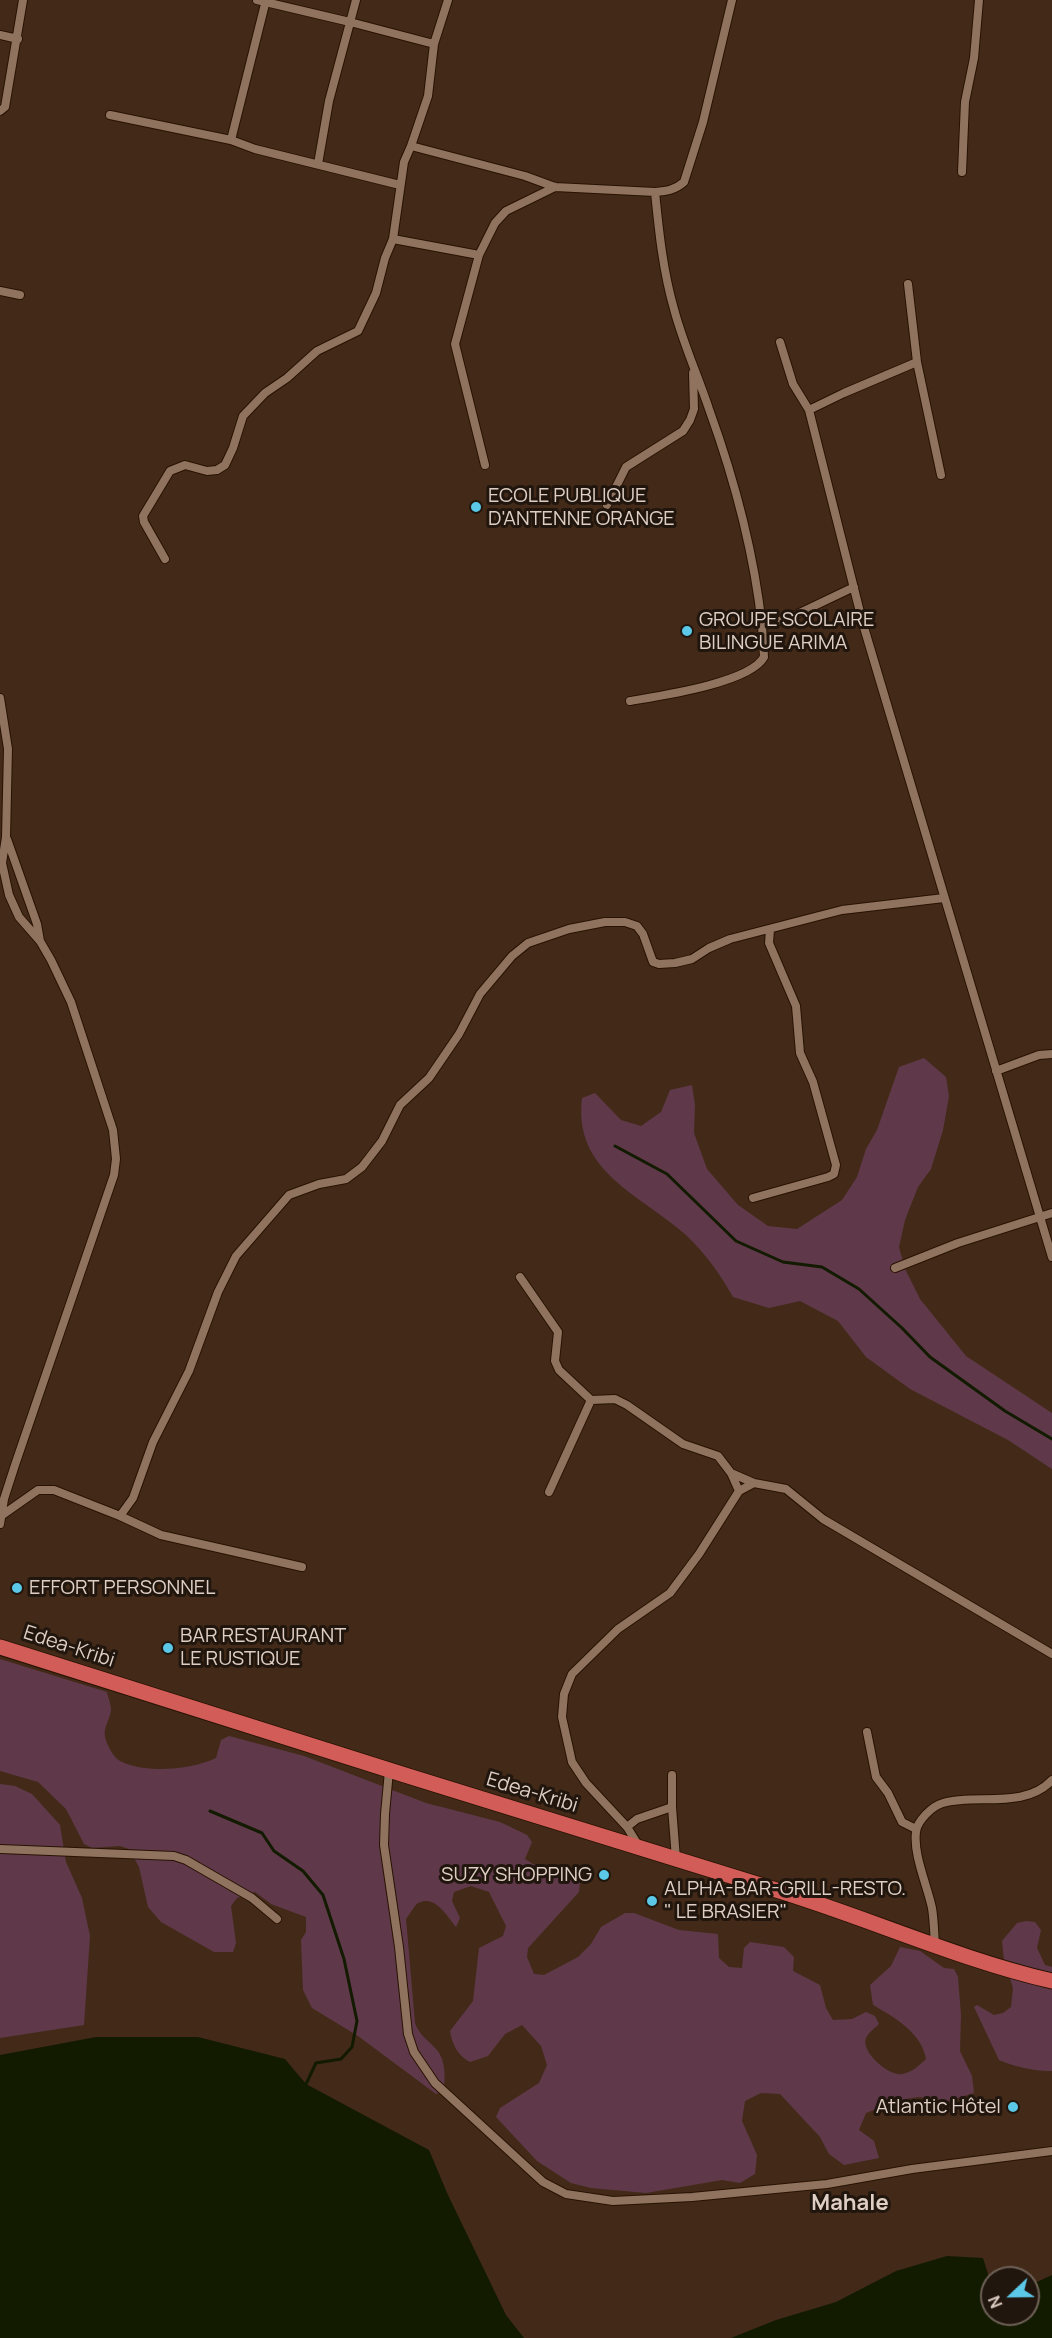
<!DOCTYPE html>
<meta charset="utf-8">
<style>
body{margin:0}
#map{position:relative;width:1052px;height:2338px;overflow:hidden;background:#432a18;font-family:Manrope,sans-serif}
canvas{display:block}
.north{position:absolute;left:980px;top:2266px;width:60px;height:60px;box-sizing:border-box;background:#21160e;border:2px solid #6d6056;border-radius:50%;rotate:248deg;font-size:16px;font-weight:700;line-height:24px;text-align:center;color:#decec3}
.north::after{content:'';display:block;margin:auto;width:21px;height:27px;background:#5bc8e7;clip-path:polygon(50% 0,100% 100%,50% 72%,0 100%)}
</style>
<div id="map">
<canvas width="1052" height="2338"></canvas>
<div class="north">N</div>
</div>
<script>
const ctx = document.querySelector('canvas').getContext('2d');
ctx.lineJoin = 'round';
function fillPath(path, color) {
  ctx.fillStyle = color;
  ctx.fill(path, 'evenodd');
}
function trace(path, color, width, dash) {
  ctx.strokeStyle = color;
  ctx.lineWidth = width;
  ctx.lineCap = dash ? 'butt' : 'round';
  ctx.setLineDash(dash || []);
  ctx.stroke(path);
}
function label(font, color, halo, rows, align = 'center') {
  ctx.font = font + ' Manrope,sans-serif';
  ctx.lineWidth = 6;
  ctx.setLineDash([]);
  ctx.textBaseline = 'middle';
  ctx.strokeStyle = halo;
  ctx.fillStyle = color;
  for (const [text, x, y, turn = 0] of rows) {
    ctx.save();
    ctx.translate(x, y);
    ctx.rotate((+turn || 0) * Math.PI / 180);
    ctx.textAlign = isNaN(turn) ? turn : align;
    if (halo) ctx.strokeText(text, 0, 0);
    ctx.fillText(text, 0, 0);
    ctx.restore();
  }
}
fillPath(new Path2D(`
 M924,1058L946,1077L949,1096L943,1130L931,1169L918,1187L905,1220L899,1247L905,1269L920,1299L966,1356L1052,1413V1469L1008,1440L910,1389L866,1357L838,1321L800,1301L769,1308L733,1297C720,1274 706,1254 686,1235C640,1194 573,1172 582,1098L595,1093L621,1120L641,1126L661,1112L670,1090L692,1085L695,1105L694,1133L707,1169L738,1205L768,1226L797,1229L842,1200L857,1177L866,1149L877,1130L899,1067Z
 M0,1659L107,1692C108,1697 111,1705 111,1710C110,1720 103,1727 105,1737C107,1745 113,1757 120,1761C146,1774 191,1770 216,1758L221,1740L229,1736L304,1756L426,1803L500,1822L527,1835L532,1842L525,1859L533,1864L548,1867L562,1879L580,1881L579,1892L528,1948L527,1957L534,1974L544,1975L578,1957L591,1944L601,1927L625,1913H634L679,1930L718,1934L719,1958L729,1967L742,1968L744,1948L750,1942L784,1947L794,1957L793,1971L820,1985L826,2008L833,2020L852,2019L866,2012L875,2016L879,2024C875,2028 868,2033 866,2038C860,2052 890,2077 902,2074C911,2073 920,2065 926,2059C922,2033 894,2017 873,2005L870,1985L891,1966L900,1947L920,1951L944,1968L954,1969L958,1977L961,2015L960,2051L972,2076L974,2093L949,2101L918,2097L900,2100L866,2113L859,2130L874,2141L879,2158L844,2165L829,2154L820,2137L780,2094L761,2093L745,2101L742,2121L757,2155L755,2174L740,2183L722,2180L646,2193L591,2188L571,2183L537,2161L496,2117L500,2108L539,2083L547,2065L541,2046L522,2025L505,2034L488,2056L470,2062C458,2056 452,2044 450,2031L473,2001L479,1948L503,1936L506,1926L489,1892L471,1886L454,1892L452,1901L460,1918L456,1927C447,1916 435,1894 418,1903C414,1906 410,1914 406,1919L415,2023C419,2035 428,2040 436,2049C446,2060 445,2076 444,2091L436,2094L358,2036L312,2008L303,1990L301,1940L306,1932V1917L271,1904L255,1892L237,1898L231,1906L236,1943L233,1952H214L161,1922L148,1907L139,1867L129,1849L120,1846L92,1848L84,1844L66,1809L38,1782L0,1771Z
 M0,1784L15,1786L32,1794L60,1825L66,1862L82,1898L90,1936L84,2025L0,2038Z
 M1026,1921L1035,1922L1041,1930L1037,1948L1045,1965L1052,1967V2071C1039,2072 1011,2066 999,2060L974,2007L977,2005L994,2015L1003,2013L1011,2007L1013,1988L1004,1960L1002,1941L1017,1923Z`), '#5f394a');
fillPath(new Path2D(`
 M96,2037H198L285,2059L306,2084L429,2150L448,2195L506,2315L524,2338H0V2055Z
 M947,2256L983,2258L992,2287V2314H1028V2286L1052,2275V2338H731L776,2320L836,2302L896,2271Z`), '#121a00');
trace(new Path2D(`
 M615,1146L667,1174L736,1241L783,1262L822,1267L859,1289L902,1328L930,1357L1005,1411L1052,1439
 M210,1811L262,1833L274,1851L303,1871L323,1895L344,1959L357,2021L352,2047L341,2059L316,2063L306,2084`), '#121a00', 3);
const street = new Path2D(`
 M257,0L350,22L434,44
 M0,35L18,39
 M0,111L5,107L23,0
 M110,115L231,140L255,149L400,185
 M231,140L266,0
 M411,146L428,96L434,44L448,0
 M318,164L329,101L356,0
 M962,172L965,102L974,58L979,0
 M655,192C659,232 663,271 674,309C683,343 698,376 709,409C734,478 754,553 762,626L789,618L854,587
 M393,239L479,255L495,223L506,211L555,187
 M479,255L455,344L485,465
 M908,284L917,362
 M0,291L20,295
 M780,342L793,384L809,410L863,624L1052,1257
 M809,410L844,393L917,362L941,475
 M607,505L626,467L683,431L690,420L694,409L693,373
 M165,559L144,522L143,516L170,471L185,465L207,471L217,470L225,465L233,448L243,416L265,393L287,378L317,351L358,331L376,293L385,258L393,239L404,162L411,146L525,176L555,187L655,192C667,191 675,190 684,182L703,122L732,0
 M0,698L8,749L6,837L2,863L9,895L19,917L40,941L51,960L71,1002L113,1130L116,1159L114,1175L15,1465L4,1499L0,1524
 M630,701C659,696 750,683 764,657L762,626
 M7,839L37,924L40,941
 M996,1071L1039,1055L1052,1054
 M753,1198L828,1177L834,1174L836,1165L813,1082L800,1053L796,1006L769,943L770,930
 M895,1268L958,1243L1052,1213
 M520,1277L558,1332L555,1361L559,1370L591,1400L615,1399L627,1405L683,1444L718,1456L731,1473L739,1491L699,1554L670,1593L618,1629L572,1674L564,1694L562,1717L572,1762L586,1783L627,1827L640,1848
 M731,1473L754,1483
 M739,1491L754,1483L786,1489L823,1519L1052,1654
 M549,1492L591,1400
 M1,1516L38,1490H54L120,1516L133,1498L153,1442L189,1371L218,1292L236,1256L289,1195L319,1184L346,1179L362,1167L382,1141L400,1105L429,1078L459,1034L480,994L512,956L528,943L569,929L605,922H625L637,926L643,934L653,962L659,964L675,963L692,959L709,948L730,939L842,910L944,898
 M120,1516L161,1535L302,1567
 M867,1732L876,1777L888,1793L902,1822L916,1829
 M389,1771L385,1814L384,1845L399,1947L408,2034L414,2052L435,2083L543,2182L566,2194L613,2201L692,2197L827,2184L912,2169L1052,2151
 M672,1807L676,1859
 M627,1827L637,1819L672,1807V1775
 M0,1849L174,1856L186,1860L252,1898L277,1919
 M935,1944C934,1932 934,1920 932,1908C927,1885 913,1854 916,1832C917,1821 932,1806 943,1803C976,1793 1024,1810 1052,1780`);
const highway = new Path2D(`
 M0,1647C257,1729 515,1810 773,1889C866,1917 957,1959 1052,1981`);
trace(street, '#281202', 10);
trace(highway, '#281202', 17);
trace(street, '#8f735e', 8);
trace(highway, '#d15c58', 15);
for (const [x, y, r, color] of [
 [476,507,6,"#5bc8e7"],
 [687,631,6,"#5bc8e7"],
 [17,1588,6,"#5bc8e7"],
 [168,1648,6,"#5bc8e7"],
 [604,1875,6,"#5bc8e7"],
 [652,1901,6,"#5bc8e7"],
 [1013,2107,6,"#5bc8e7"]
]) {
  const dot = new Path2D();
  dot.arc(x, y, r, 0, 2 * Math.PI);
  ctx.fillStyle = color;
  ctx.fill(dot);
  trace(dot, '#21160e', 2);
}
label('20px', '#decec3', '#21160e', [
 ["ECOLE PUBLIQUE",488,496],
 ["D'ANTENNE ORANGE",488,519],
 ["GROUPE SCOLAIRE",699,620],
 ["BILINGUE ARIMA",699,643],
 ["EFFORT PERSONNEL",29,1588],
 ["BAR RESTAURANT",180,1636],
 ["LE RUSTIQUE",180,1659],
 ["SUZY SHOPPING",592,1875,"right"],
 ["ALPHA-BAR-GRILL-RESTO.",664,1889],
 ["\" LE BRASIER\"",664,1912],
 ["Atlantic Hôtel",1001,2107,"right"]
], 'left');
label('20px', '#decec3', '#21160e', [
 ["Edea-Kribi",69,1647,18],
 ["Edea-Kribi",532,1793,17]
]);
label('bold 22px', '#decec3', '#21160e', [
 ["Mahale",850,2204]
]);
</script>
